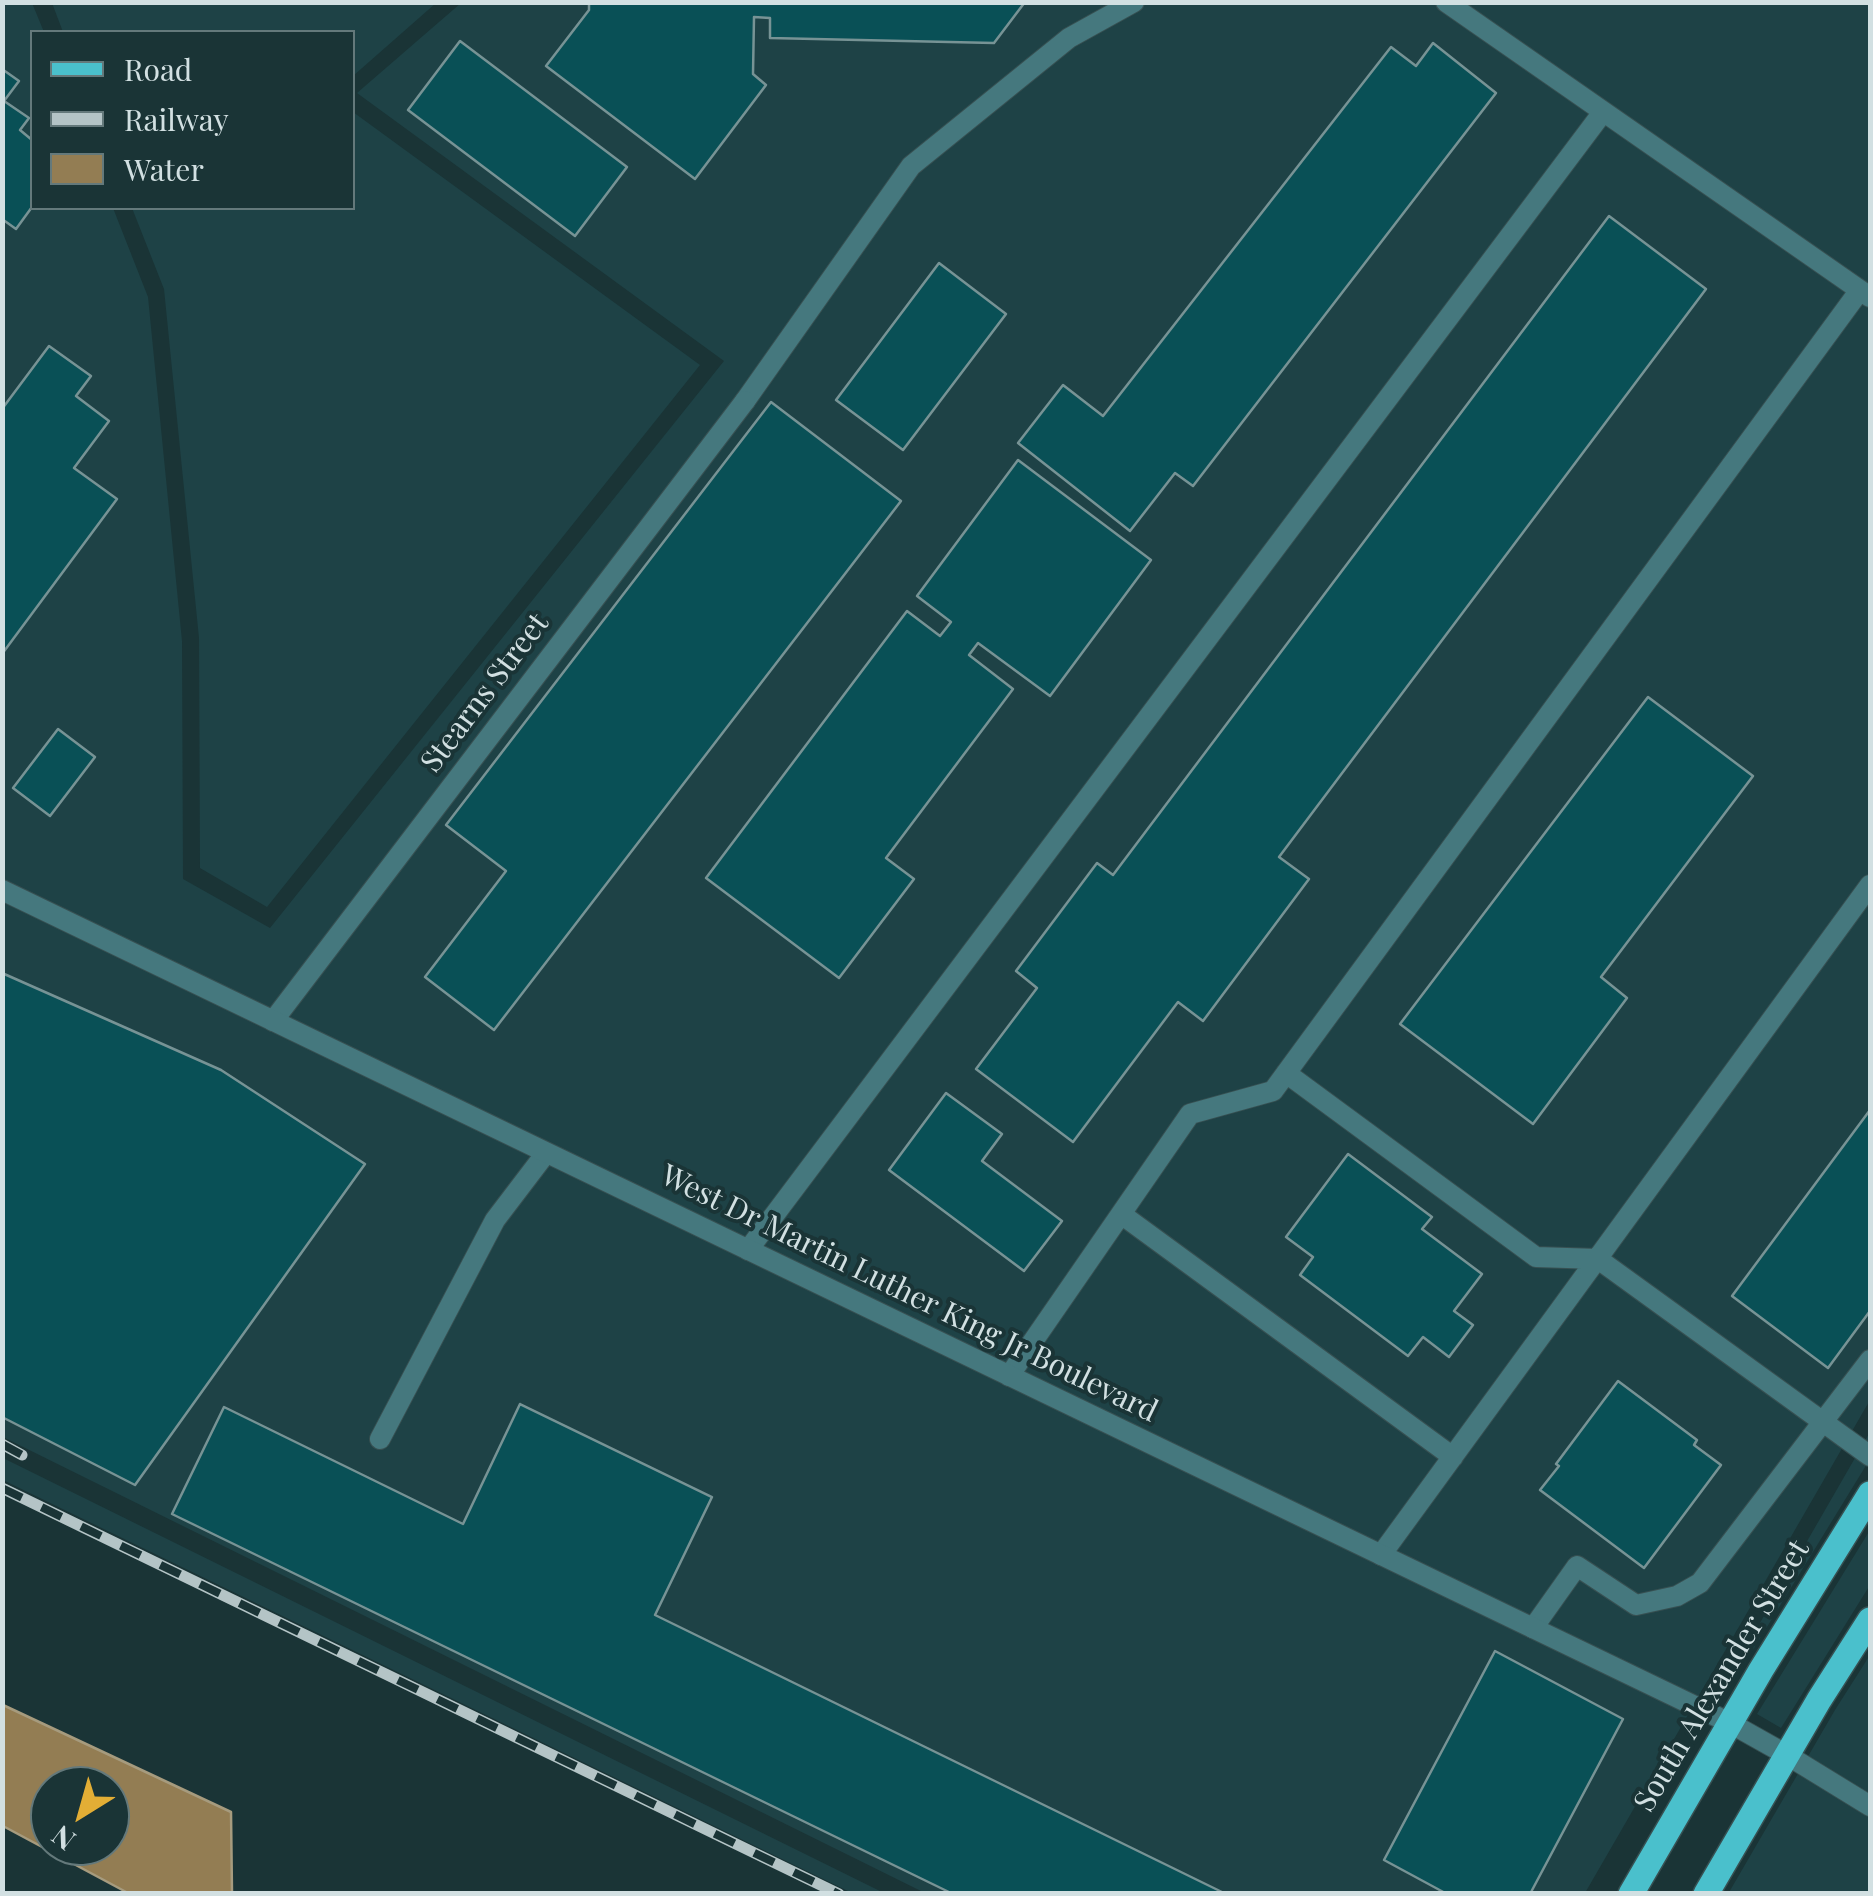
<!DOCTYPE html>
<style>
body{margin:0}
#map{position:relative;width:1873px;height:1896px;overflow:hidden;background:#1a3436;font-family:"Playfair Display",serif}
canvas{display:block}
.frame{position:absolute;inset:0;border:5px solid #d2e0e2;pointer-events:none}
.legend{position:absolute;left:30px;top:30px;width:325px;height:180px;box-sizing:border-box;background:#1a3436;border:2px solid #64797b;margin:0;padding:12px 18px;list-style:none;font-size:30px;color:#d2e0e2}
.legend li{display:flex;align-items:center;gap:20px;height:50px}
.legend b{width:50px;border:2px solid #64797b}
.north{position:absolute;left:30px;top:1766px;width:100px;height:100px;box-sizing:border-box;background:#1a3436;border:2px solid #64797b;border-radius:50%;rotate:217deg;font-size:28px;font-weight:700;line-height:40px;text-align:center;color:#d2e0e2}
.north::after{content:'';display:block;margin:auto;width:35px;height:45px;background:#e3ae35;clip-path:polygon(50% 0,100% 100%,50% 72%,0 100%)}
</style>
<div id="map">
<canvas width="1873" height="1896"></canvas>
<div class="frame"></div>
<ul class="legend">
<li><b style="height:12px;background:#4ac0cc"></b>Road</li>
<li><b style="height:12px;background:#b4c4c6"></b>Railway</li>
<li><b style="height:28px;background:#937d53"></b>Water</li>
</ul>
<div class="north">N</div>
</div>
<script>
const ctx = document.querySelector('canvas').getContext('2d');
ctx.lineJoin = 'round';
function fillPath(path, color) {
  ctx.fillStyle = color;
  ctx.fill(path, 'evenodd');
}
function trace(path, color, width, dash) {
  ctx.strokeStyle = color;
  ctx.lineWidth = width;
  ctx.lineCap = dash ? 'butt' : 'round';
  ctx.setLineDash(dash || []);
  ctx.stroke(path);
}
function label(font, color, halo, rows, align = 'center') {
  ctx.font = font + ' "Playfair Display",serif';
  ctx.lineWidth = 8;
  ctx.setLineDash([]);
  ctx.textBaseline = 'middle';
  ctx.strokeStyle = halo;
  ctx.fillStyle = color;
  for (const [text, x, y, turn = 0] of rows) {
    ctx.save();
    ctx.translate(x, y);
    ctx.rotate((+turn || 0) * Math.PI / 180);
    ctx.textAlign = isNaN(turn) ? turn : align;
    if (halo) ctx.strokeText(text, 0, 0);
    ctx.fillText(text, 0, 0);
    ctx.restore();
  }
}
fillPath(new Path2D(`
 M2,3H32L44,32H32V208H113L148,297L182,641L183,879L270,928L724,361L357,93L461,3H1870V1400L1585,1893H925L3,1437Z
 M52,3H436L353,76L352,32H63Z
 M353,112L700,365L267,907L200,868L199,638L164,289L132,208H352Z
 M1870,1432V1459L1724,1697L1719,1694Z
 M2,1458H3L884,1893H852L3,1480Z
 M1870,1530V1585L1781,1728L1757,1714Z
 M1870,1655V1893L1728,1894L1835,1710Z`), '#1e4246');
const water = new Path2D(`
 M3,1705L231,1812L232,1893H128L3,1826ZM50,1786H110V1846H50Z`);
fillPath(water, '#937d53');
trace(water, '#a69b7e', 2.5);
const building = new Path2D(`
 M589,2H1025L994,43L770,38V18L754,17L753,74L766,85L695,179L546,66L589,10Z
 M460,41L627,167L575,236L408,110Z
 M1433,43L1496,93L1193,486L1175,473L1130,531L1018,443L1063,385L1103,416L1391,47L1416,66Z
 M2,69L19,81L4,101L29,118L20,130L32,140V207L16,229L2,219Z
 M1609,216L1706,289L1279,857L1309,879L1203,1021L1178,1002L1073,1142L976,1069L1037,988L1016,971L1097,863L1113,875Z
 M939,263L1006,314L903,450L836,400Z
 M49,346L91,376L76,396L109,421L74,468L117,499L2,654V409Z
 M771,402L901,501L494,1030L425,977L506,871L446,825Z
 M1018,460L1151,560L1050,696L978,643L969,655L1013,689L886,858L914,879L839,978L706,878L907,611L940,636L951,622L917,596Z
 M1648,697L1753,776L1601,977L1627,998L1533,1124L1400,1024Z
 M58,729L95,757L50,816L13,788Z
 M2,973L221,1070L365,1164L135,1485L2,1417Z
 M946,1093L1002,1134L982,1161L1062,1221L1024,1271L889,1170Z
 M1870,1110V1311L1828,1368L1732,1296Z
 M1348,1154L1432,1217L1422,1229L1482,1274L1454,1311L1473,1325L1449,1357L1423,1337L1408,1356L1300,1275L1313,1257L1286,1237Z
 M1618,1381L1697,1440L1694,1445L1721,1465L1644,1568L1540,1490L1559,1466L1556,1464Z
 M520,1404L712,1497L655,1615L1226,1894H953L172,1514L224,1407L463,1524Z
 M1495,1651L1623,1719L1530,1894H1447L1384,1860Z`);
fillPath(building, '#095056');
trace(building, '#779395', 2.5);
const service = new Path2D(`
 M1446,2L1870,297
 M745,401L911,166L1069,38L1134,2
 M1286,1073L1536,1257L1598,1259L1870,1456
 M1121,1214L1453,1457
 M748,1250L1603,112
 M1009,1376L1190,1114L1273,1091L1860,290
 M380,1439L495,1220L546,1153
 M1381,1555L1870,885
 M1533,1628L1577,1566L1636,1605L1677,1596L1700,1583L1870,1360
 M1787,1755L1870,1806`);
const minor = new Path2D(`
 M273,1021L745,401`);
const tertiary = new Path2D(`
 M2,890L1730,1723L1787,1755`);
const primary = new Path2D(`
 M1631,1894L1761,1670L1870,1494
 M1706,1894L1819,1700L1870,1620`);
trace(service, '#375052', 22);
trace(minor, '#375052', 22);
trace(tertiary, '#375052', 22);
trace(primary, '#375052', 28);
trace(service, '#45787e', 20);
trace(minor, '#45787e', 20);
trace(tertiary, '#45787e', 20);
trace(primary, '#4ac0cc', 25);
const rail = new Path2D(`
 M2,1444L22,1455
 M2,1488L839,1894`);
trace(rail, '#b4c4c6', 11);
trace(rail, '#1a3436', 8, [22]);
label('30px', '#d2e0e2', '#1a3436', [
 ["Stearns Street",485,693,-53],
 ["West Dr Martin Luther King Jr Boulevard",909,1294,26],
 ["South Alexander Street",1722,1676,-59]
]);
</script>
